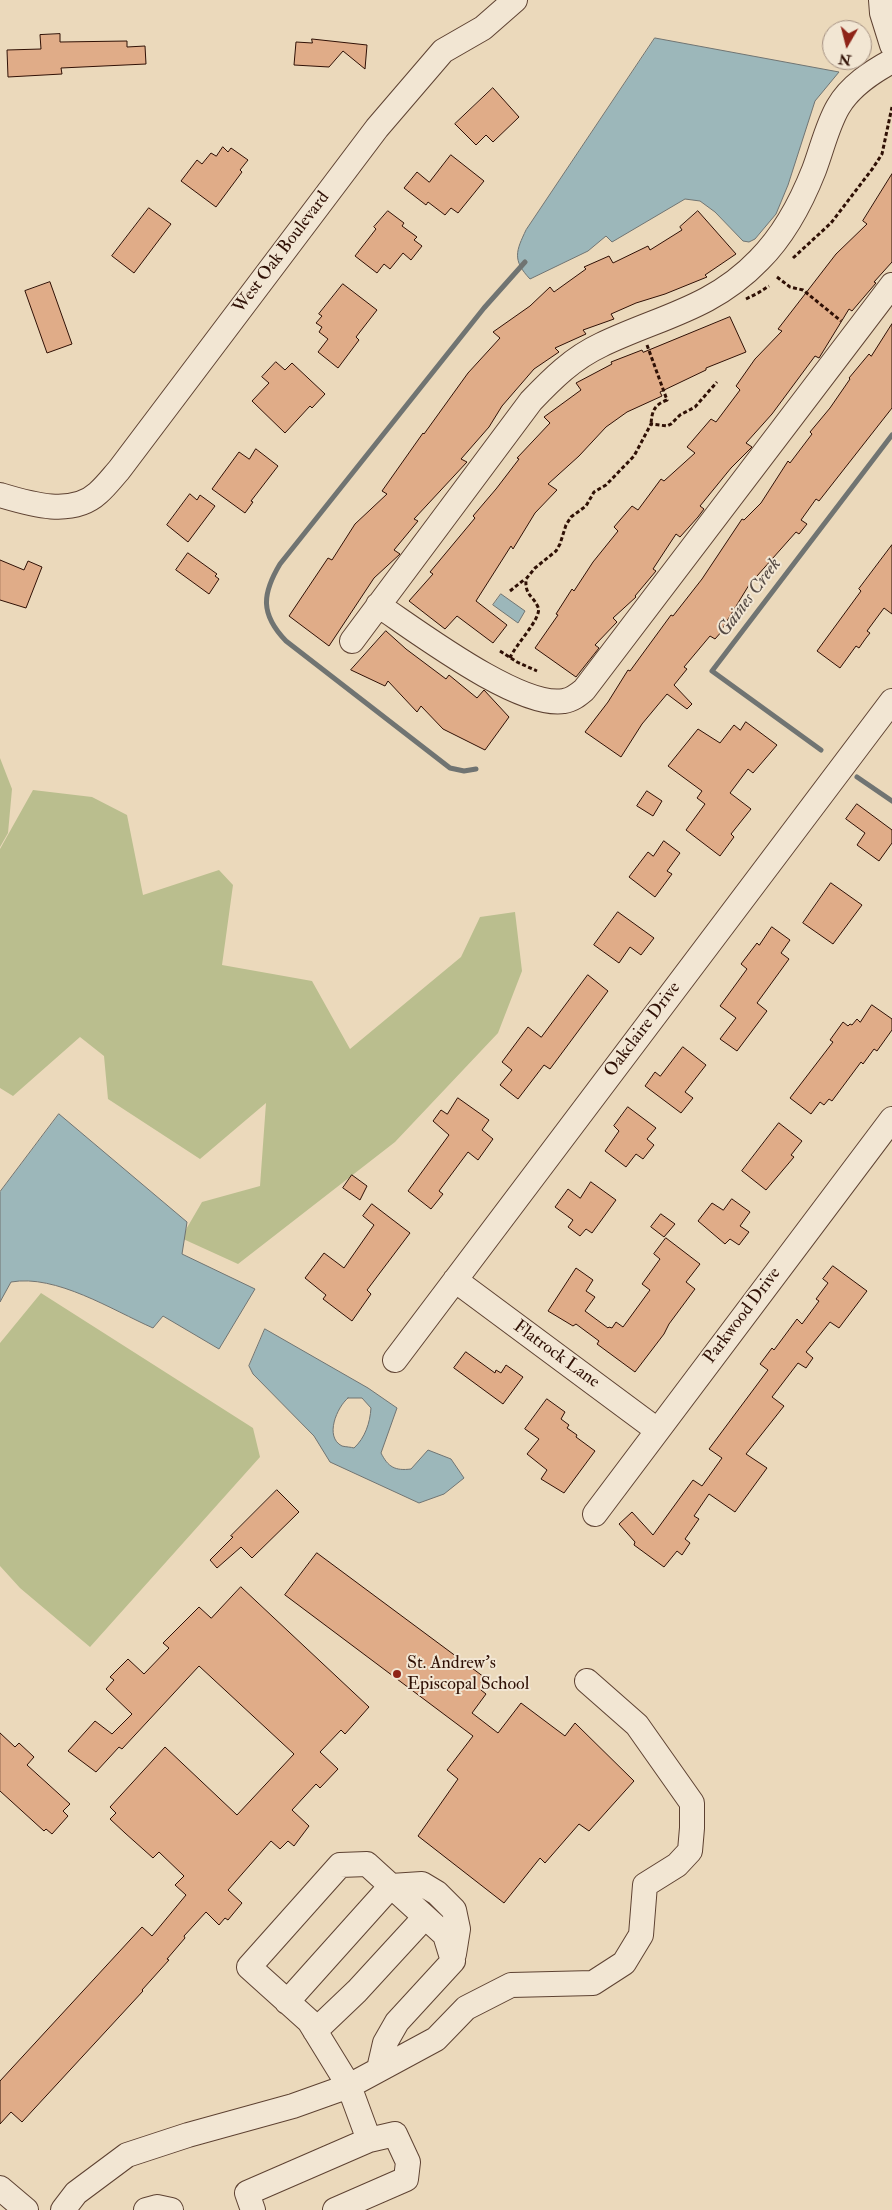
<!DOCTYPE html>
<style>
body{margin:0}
#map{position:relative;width:892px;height:2210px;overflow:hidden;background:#ebd9bb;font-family:"IM FELL Double Pica",serif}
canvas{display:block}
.north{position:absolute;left:822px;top:20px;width:50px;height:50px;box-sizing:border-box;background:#f2e6d3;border:1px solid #a49081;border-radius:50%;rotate:188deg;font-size:14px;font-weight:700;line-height:20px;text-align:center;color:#2f1005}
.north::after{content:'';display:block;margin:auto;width:18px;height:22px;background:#8f2418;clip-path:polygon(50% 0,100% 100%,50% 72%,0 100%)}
</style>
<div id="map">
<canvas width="892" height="2210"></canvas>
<div class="north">N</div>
</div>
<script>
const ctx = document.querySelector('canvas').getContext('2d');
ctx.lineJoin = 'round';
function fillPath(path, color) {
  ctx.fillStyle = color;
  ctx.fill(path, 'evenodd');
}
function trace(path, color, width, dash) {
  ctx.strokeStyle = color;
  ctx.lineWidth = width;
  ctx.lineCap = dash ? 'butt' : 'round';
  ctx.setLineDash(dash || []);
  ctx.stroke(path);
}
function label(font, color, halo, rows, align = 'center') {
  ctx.font = font + ' "IM FELL Double Pica",serif';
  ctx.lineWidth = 4;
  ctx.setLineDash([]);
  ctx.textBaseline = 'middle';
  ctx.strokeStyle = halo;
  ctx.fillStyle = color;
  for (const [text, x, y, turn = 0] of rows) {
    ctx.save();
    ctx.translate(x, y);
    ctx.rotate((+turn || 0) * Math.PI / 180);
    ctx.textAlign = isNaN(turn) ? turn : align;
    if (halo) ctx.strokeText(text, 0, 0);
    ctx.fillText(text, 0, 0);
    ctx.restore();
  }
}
fillPath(new Path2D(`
 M0,758L12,789L8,833L0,847Z
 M33,790L92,797L127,815L143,895L219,870L233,885L222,965L312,981L350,1049L461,957L480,917L515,912L522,971L498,1033L395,1142L238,1264L181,1238L202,1202L260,1186L266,1103L200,1159L108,1099L104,1056L80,1037L13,1096L0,1088V849Z
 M41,1293L253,1428L260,1457L90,1647L20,1588L0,1566V1343Z`), '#babe8e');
const water = new Path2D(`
 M655,38L839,72L815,101L788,185L776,214L755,239L749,242L743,241L715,212L700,201L685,199L612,242L606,236L588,251L530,279C512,260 516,251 526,230Z
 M501,594L525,611L518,623L493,605Z
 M59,1114L187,1222L182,1254L255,1289L219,1349L163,1316L153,1328C112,1310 56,1274 11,1282L0,1302V1192Z
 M265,1329L368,1388L397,1408L381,1453C388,1467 395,1471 411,1469L428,1450L451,1459L464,1478L444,1494L419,1503L330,1462L314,1436L253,1374L249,1366ZM348,1398H362L371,1408C370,1423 365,1438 354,1448C351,1447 346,1447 342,1446C324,1437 337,1407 348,1398Z`);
fillPath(water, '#9cb7ba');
trace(water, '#707472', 1);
trace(new Path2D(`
 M821,750L712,671L892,435
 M476,769L464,771L450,768L286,641C260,614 262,594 280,564L484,308L525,262
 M857,777L892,801`), '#707472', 5);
const building = new Path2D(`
 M60,34V42L127,41V47L145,46L146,64L61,68L62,74L8,77L7,50L41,49L40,35Z
 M312,39L367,45L365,69L343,51L329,67L294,65L296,42L312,43Z
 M493,88L519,117L493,142L486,135L476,145L455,124Z
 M223,147L228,152L231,148L248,160L240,170L242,172L216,207L181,181L197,160L202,164L211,153L216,156Z
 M451,155L484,181L458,213L451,208L445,215L428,202L426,205L404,188L417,172L429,182Z
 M892,174V262L874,282L876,283L852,311L849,309L819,358L815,356L772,414L746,443L752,447L731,468L700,506L704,509L698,517L680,537L676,534L653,569L656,571L635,596L636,597L613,618L617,622L595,645L599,648L576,677L535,648L558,615L556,614L572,589L574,591L593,562L618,531L614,527L632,506L638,510L661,479L664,481L695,453L687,447L711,419L716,422L740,390L736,386L755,359L782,331L778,329L836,254L867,224L863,221Z
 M149,208L171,224L134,273L112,256Z
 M388,211L404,223L402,226L417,237L414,240L422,246L411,260L403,253L390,269L384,264L377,273L355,256L376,229L374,227Z
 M698,211L736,254L705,275L707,277L665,294L636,303L611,314L614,319L583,330L586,334L555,348L559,352L534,369L502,406L489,427L461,459L467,462L414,519L418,521L394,550L400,554L374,578L329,646L289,616L328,558L332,560L355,524L387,494L382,491L423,433L424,434L468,373L500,338L493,332L530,306L550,287L554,292L586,269L584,267L609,256L613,263L648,246L650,250L682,230L680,227Z
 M50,282L72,344L47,353L25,291Z
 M343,284L377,310L356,337L359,340L338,368L318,352L328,339L319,332L322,327L316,323L322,316L319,314Z
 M730,317L746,352L706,368V370L660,392L662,396L627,412L606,427L579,456L548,484L557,490L535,513L513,549L511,546L476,601L507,625L493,643L457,616L445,629L409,601L433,574L430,572L475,518L473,516L496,489L519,459L517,458L550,423L544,417L581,390L576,383L612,364L611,362L642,350L643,352Z
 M892,324V408L819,501L816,499L801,520L807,524L799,534L796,532L749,585L722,629L723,630L715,639L710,636L684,667L687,669L674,685L692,704L687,709L667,694L642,724L621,757L585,732L608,702L628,670L630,671L671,615L673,616L702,579L742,519L744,520L761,503L788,461L790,463L812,434L810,432L830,408L850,379L849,378L869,354L871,356Z
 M276,362L285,370L292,363L325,394L312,408L310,406L285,433L252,401L269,383L262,377Z
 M256,449L278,466L251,501L253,502L245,513L212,489L239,452L249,459Z
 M190,494L197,500L200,495L215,506L188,542L167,525Z
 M892,545V614L884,608L867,631L870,633L866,638L859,648L856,646L840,668L817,651L861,591L859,589Z
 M188,553L217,574L215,576L219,579L209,594L176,570Z
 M0,560L24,570L28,561L42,567L26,608L0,600Z
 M386,631L406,649L446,679L449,675L477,698L484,690L509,717L485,750L443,729L421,706L417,712L388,681L385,686L351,670Z
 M746,722L777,745L753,773L748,769L730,793L751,809L731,834L734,837L720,856L686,830L705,804L697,798L702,791L668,766L698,729L720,743L734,725L740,730Z
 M647,791L662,801L653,816L637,806Z
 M857,804L892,830V843L879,861L857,845L865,833L846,819Z
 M664,841L680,853L667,871L672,874L655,897L629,877L648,852L653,856Z
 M831,883L862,905L833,944L803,923Z
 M618,912L654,938L641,955L630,947L619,963L594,945Z
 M772,927L790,940L781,953L789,959L757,1003L767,1011L737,1051L720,1039L736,1018L720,1006L747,969L741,964L757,943L759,945Z
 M588,975L608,991L550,1069L544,1065L518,1099L500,1085L512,1070L502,1062L528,1027L541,1037Z
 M872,1005L892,1019V1030L877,1051L874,1049L863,1064L861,1062L832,1101L829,1099L824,1105L820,1102L811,1114L790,1098L833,1042L830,1040L843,1022L848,1026L850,1024L852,1025L857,1019L860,1022Z
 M683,1047L706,1065L685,1092L693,1098L681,1113L645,1086L655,1072L660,1076Z
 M458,1098L489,1120L482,1130L493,1139L478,1160L468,1152L439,1191L443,1194L431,1209L408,1191L449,1135L433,1121L441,1110L447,1114Z
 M628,1107L656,1128L647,1139L654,1145L643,1159L636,1154L626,1167L605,1151L619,1131L614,1126Z
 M779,1123L802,1141L791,1155L794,1157L766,1190L742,1171Z
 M352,1175L367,1186L360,1200L343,1188Z
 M591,1182L616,1200L592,1233L586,1229L580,1236L568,1227L573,1220L555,1207L568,1189L580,1198Z
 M732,1199L750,1212L740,1226L749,1232L739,1245L730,1239L725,1244L698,1221L712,1203L723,1210Z
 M372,1204L410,1233L367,1290L371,1294L352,1321L323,1299L326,1295L305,1278L324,1253L344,1268L374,1225L363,1216Z
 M661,1214L675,1224L664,1237L651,1227Z
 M666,1238L700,1264L686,1282L695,1289L669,1324L664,1334L635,1372L597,1344L599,1341L576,1324L573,1326L548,1311L576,1268L593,1280L586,1291L595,1297L585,1311L608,1328L609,1327L612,1328L616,1322L623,1327L650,1290L642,1284L660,1259L654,1254Z
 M833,1266L867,1291L839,1328L830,1322L806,1352L813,1358L806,1368L798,1363L772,1397L784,1406L746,1454L767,1468L735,1512L709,1494L694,1516L699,1519L685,1539L690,1543L682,1555L677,1551L664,1567L634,1545L635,1542L619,1524L632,1512L653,1535L693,1480L702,1486L722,1458L709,1449L768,1370L760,1364L772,1348L774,1350L797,1319L802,1324L819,1301L816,1299L828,1283L823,1279Z
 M466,1352L495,1373L496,1370L501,1373L506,1365L523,1377L503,1404L454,1368Z
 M547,1399L565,1412L561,1419L569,1425L567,1428L577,1435L576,1437L595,1451L564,1493L541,1479L547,1470L527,1454L539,1439L525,1429Z
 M277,1490L299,1512L252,1558L241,1547L217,1568L210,1560L233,1537L231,1536Z
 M317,1553L488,1680L481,1690L486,1694L472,1713L498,1733L521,1703L565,1736L575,1723L634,1781L589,1831L579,1824L545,1863L540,1858L504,1903L418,1836L458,1779L447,1770L473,1736L285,1595Z
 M241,1587L369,1707L345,1734L341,1730L320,1752L338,1769L320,1788L316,1784L292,1810L309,1826L294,1846L288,1841L280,1849L271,1841L228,1890L242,1903L228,1920L225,1918L219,1925L206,1912L184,1936L185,1938L167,1959L169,1960L142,1990L143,1991L22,2122L11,2112L0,2124V2081L142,1927L152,1936L186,1895L175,1885L184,1876L159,1852L153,1858L125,1833L110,1819L116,1813L110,1807L165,1747L237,1815L294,1754L199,1666L122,1749L119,1747L96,1772L68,1751L95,1721L112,1734L132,1714L106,1689L114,1680L110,1677L128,1659L144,1674L169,1648L163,1643L199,1607L211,1618Z
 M0,1733L15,1747L19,1743L34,1757L27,1765L70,1804L63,1811L68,1816L52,1834L46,1829L44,1831L0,1791Z`);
fillPath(building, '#e0ac88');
trace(building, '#2f1005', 1);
const minor = new Path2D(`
 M881,0L882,13L892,45
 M0,495C30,504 72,517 98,493C106,486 112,478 119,470L377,128L443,51L483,28L515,0
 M378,605C417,631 520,709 564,701C572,700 578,695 584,690L892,285
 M352,641L531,401C552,379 573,358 601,345C659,317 712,309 759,260C784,235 801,203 814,170C822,149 827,126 838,107C850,86 872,72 892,61
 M455,1280L657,1430
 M395,1360L892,701
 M595,1514L892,1119
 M287,2002L391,1886L422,1884L437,1893L454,1910L458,1929L454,1954
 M315,2031L357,1991L425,1917
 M369,2140L349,2086L309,2021L249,1967L340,1865L367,1864L445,1935L453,1961L397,2022L385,2043L379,2069
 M0,2188L26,2210
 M63,2210L76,2193L127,2155L188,2135L293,2106L349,2086L436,2039L466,2008L511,1985L593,1983L624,1963L641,1935L645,1885L677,1865L690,1851L692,1828V1803L637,1725L587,1681
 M146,2210L157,2207L171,2210
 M253,2210L247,2193L369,2140L395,2134L408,2162L406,2179L335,2210`);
trace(minor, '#5e4232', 26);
trace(new Path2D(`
 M793,258L831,223L873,168L882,154L892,107
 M777,277L790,287L803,290L841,321
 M746,299L758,293L769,286
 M647,345L667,400C654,405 652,411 651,424
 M510,591L525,579
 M500,651L517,662L537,671
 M510,658C515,645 543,617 538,607C532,594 525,596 526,579L535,568L556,551L560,544L566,525L571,517L586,506L594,492L606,485L634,456L651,424L667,426L671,424L680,415L695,407L717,382`), '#2f1005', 3, [4, 2.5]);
trace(minor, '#f2e6d3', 24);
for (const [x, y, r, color] of [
 [397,1674,5,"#8f2418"]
]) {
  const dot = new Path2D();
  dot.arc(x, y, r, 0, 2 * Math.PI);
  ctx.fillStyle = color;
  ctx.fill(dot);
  trace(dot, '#f2e6d3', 2);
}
label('18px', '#2f1005', '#f2e6d3', [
 ["West Oak Boulevard",282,253,-53],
 ["Oakclaire Drive",643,1030,-53],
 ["Parkwood Drive",743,1316,-53],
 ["Flatrock Lane",556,1355,36]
]);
label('18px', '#2f1005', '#f2e6d3', [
 ["St. Andrew's",407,1664],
 ["Episcopal School",407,1685]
], 'left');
label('italic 19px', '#554a44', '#f2e6d3', [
 ["Gaines Creek",750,598,-53]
]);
</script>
